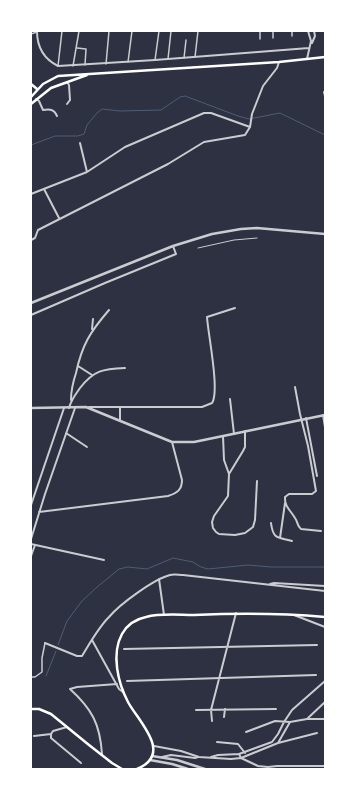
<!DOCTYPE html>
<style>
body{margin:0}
#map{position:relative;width:356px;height:800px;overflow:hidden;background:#2d3142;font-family:Figtree,sans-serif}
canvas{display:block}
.frame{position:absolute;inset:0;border:32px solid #fff;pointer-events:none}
</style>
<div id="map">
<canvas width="356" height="800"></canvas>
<div class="frame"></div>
</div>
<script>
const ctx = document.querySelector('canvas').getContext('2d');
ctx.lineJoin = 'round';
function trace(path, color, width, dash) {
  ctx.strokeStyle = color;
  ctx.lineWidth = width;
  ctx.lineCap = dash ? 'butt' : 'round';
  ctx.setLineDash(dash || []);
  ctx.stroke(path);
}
trace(new Path2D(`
 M31,145L55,136H78L84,134L87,125L97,113L102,109L120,111L161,110L180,97L185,96L238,116L249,119L280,113L325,135
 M58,645L67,621L82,601L96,588L119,569L128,567L147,569L173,558L193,562L201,567L208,569L248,565L271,567H325
 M46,676L56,651`), '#4f5d75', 1);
trace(new Path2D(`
 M198,248L234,240L257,238`), '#caccd0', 1);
trace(new Path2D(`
 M260,31V39
 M31,34L37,32
 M292,36V31
 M273,38V31
 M77,48L86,49L85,65
 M195,57L198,31
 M184,58L186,40
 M168,59L171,31
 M155,60L159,31
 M128,62L132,31
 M106,64L109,31
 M58,66L62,31
 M73,66L79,31
 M31,677H35L42,672V658L45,643`), '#caccd0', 1.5);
trace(new Path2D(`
 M37,31C37,47 44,59 58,66L155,60L309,48
 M312,43L315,36L314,31
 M307,59L311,41L308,31
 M324,92L325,96
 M36,99L39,101L43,110C50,109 54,109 57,116
 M67,104L70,100L69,85L67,82
 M80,143L87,172
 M44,189L59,218
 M31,194L87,172L125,147L204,113H211L250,127
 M31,240L35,238L38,230L168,164L204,142L245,135L250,127L252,114L263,86L277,68L279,62
 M31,315L105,283L176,254L173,246
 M92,329L93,319
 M78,366L92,375
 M295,387L300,414L308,446L316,491L312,494H289L285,497C284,506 291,511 295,518C298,522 297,526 301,529L321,531
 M230,399L234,434
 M71,400C71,391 73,382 76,373C82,345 90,332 109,310
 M89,407H202L212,403C220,391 208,334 207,317L235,308
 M69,408C71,400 75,395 80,388C94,370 103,369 125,368
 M323,415L325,427
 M306,418L317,476
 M120,420V408
 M66,433L87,447
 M223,436L224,460L229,474L228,496L214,516L212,522L213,528L216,532L219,534L235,535L245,533L253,527L255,520L257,481
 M229,474L243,451L245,447V431
 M31,505L64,408
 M39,512L168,496C177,493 182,490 182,480L172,442
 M271,523C273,539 277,537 292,541
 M280,538L285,503
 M31,539L45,494L75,408
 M31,544L104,560
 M31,556L35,545
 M159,579L164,615
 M270,584L274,583L325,586
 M294,615L325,627
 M92,640L119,689L123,692
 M45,643L77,656H82C90,643 98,628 109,617C120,604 154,579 170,575C174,574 179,575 183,575L325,591
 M124,649L317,645
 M127,681L316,675
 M196,710L276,709
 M224,717L225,709
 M308,718L325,702
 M212,721L211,710L236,613
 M67,727L53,731L51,734V738L81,763
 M246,732L275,721L290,722L307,719H325
 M34,736L51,734
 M217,742L238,744L245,753
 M278,743L290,722
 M154,746L181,751L199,757L231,759L241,758L278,743L317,733
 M102,754C100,724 92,709 70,689L77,687L117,684
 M239,754L241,758L258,766L268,767L277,766H325
 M162,757L171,755L195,758L198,757
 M211,757L218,755L239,754L272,742L278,734L284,722L292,710L325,681`), '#caccd0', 2);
trace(new Path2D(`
 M31,303L173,246L212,234L241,229L257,228L325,234
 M31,408L86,407L172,442H194L325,415
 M152,756L177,760L205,769
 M150,760L172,764L188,769`), '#caccd0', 2.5);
trace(new Path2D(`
 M31,84L37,89
 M31,97L43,84L58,76L279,62L325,57
 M31,104L51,88L87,75
 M31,709H39L51,714L89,745L112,763L122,769
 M137,769C174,754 138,721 128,702C118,683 111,654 122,634C127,625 136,619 146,617C161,613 179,615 194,615C238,613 281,613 325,617`), '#fff', 2.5);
</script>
